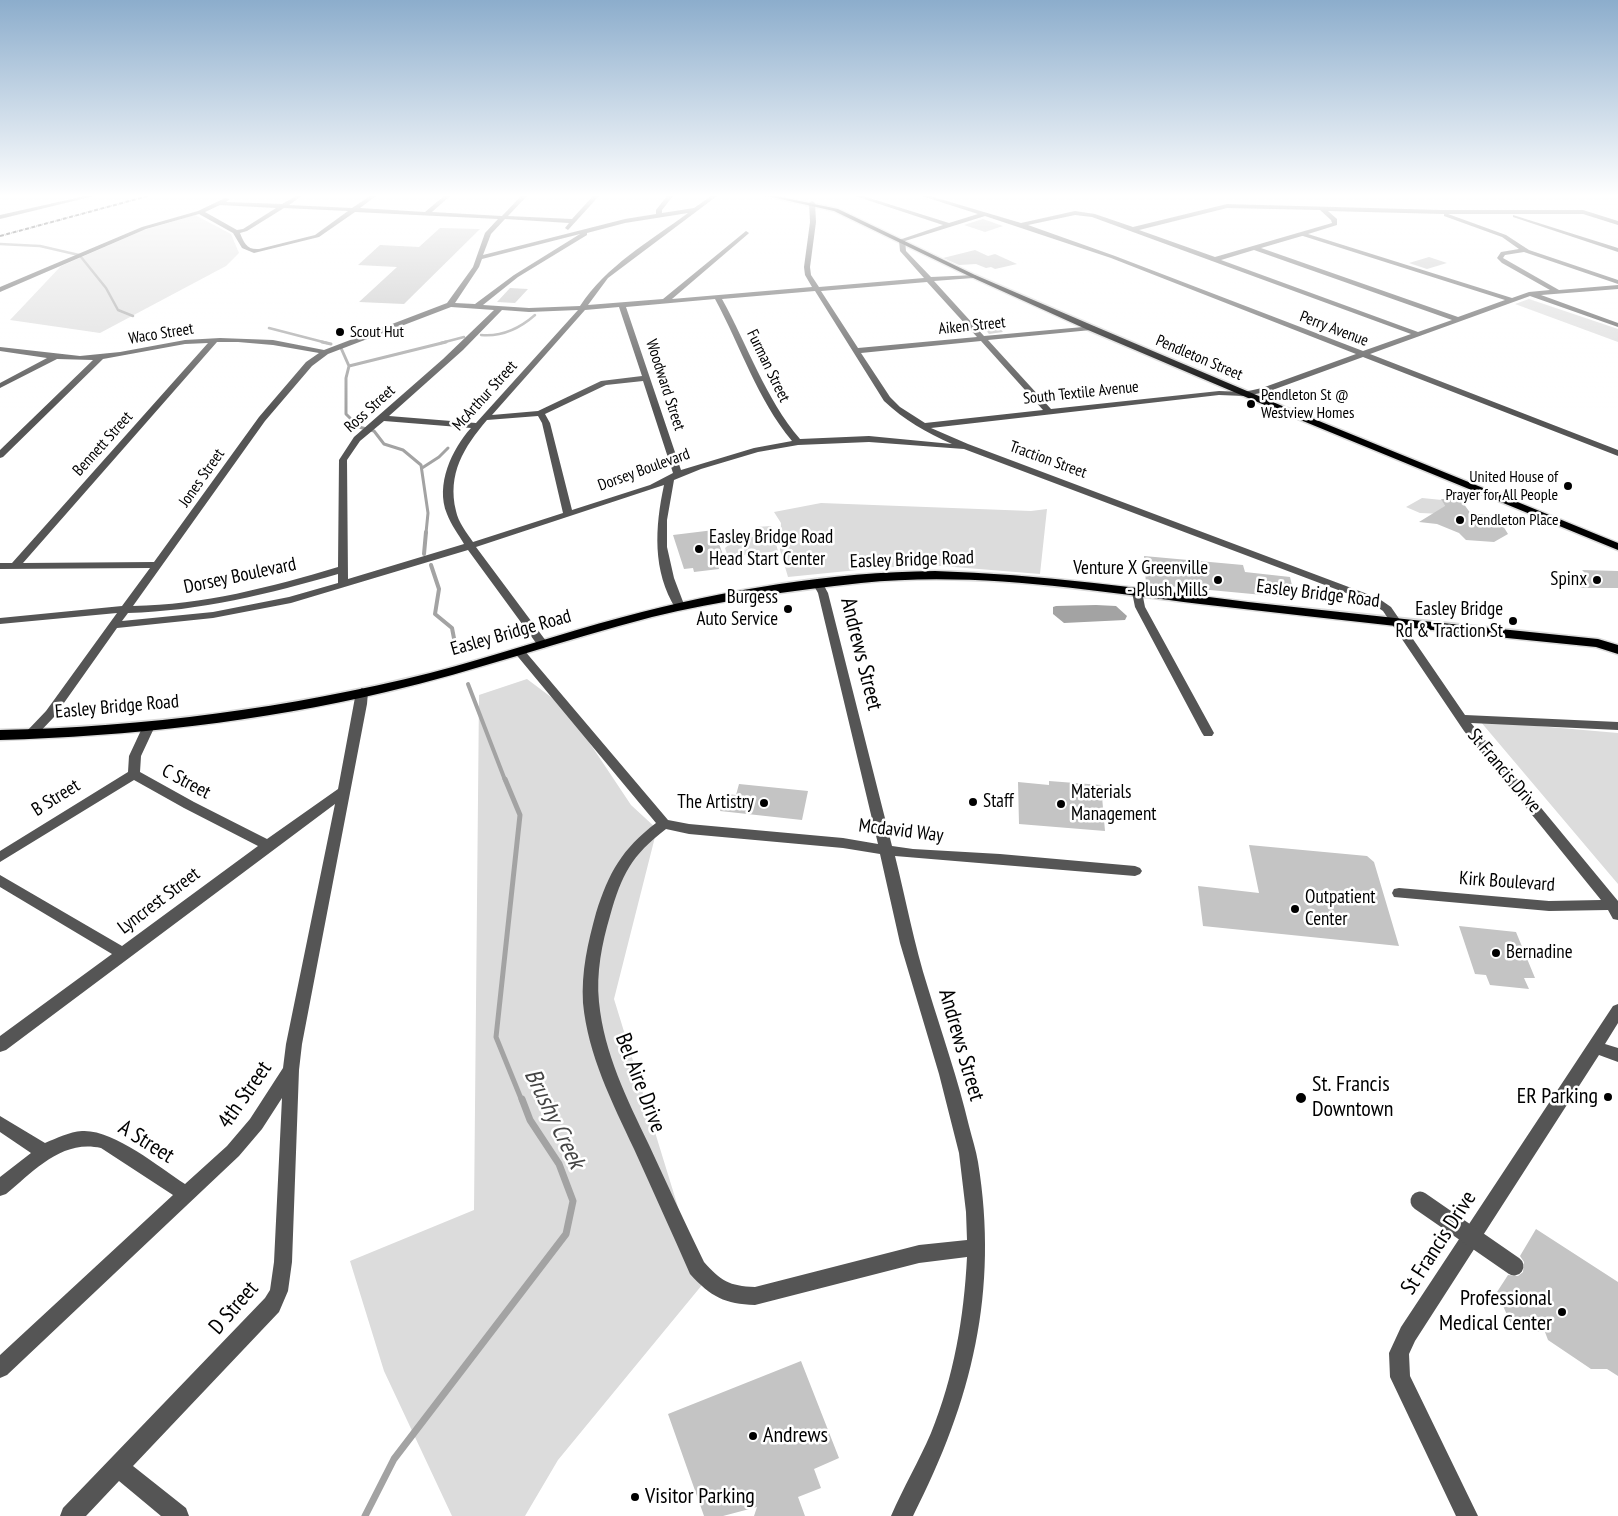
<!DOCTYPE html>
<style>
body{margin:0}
canvas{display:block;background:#fff}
</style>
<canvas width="1618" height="1516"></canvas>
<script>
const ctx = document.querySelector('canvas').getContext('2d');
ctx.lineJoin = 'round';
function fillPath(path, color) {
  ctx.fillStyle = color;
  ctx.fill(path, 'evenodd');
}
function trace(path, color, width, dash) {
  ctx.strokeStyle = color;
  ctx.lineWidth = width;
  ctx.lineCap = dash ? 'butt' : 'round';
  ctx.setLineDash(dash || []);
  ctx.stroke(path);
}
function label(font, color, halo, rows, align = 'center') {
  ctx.font = font + ' "PT Sans Narrow",sans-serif';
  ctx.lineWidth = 5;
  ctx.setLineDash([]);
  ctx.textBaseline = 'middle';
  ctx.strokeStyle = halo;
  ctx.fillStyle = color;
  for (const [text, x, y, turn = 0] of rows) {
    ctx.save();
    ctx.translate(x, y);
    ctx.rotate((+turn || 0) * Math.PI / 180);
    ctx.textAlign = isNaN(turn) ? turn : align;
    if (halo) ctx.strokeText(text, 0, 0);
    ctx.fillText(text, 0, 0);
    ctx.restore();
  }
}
fillPath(new Path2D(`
 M195,215L231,234L239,253L226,266L100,333L10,320L61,266L144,230Z
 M1529,299L1618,329V342L1515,304Z
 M1422,498L1442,500L1448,512L1444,514L1420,513L1406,507Z
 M821,503L1031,511L1047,509L1040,574L930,565L877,568L788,577L780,550L781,523L774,512Z
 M771,526L778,551L728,557L725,548L736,539L753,537L760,535L756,527Z
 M527,679L567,709L631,805L657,829L614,999L702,1285L558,1460L525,1516H452L384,1371L350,1261L474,1210L479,695Z
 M1480,721L1618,733V884L1601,864Z`), '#dcdcdc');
fillPath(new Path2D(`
 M1096,605L1116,606L1127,616L1125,620L1064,623L1053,614V607L1056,606Z`), '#a3a3a3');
trace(new Path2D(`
 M0,244L40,246L79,255
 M81,257L106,288L118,310L133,316
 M269,328L327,343
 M481,335C502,337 519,329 535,315
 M441,343L464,337`), '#a3a3a3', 2.5);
trace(new Path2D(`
 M322,342L331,344
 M341,348L349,366L346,378V414L359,427L374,431L384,444L403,450L421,465L428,513L426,533
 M349,366L446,342
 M422,468L439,457L448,448`), '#a3a3a3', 3);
trace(new Path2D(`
 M424,554L426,532
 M431,565L439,589L435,614L452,628L457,654
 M468,684L505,780`), '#a3a3a3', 4);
trace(new Path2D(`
 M505,779L520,815L496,1037L522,1101`), '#a3a3a3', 5);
trace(new Path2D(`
 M365,1516L394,1459L566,1234L573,1201L559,1164L530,1120L522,1099`), '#a3a3a3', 7);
fillPath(new Path2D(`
 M983,219L1003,226L985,232L964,225Z
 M440,228L480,229L404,304L359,302L397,267L358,265L380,245L419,247Z
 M975,250L988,256L995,254L1017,264L995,269L991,267L986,268L976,264L959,265L943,258Z
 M1429,257L1447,263L1427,269L1409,263Z
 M510,288L528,289L515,303L497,302Z
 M996,324L1003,332L989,334L982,326Z
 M1441,499L1461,500L1471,514L1490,515L1492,518H1498L1508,534L1494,542L1466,540L1459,533L1437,524L1419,522L1445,506Z
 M714,530L726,563L718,564L719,569L694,572L693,568L684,569L673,535Z
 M1144,556L1243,565L1245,572L1290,577L1295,598L1146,584Z
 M1582,570L1618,571V588H1581L1569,573H1585Z
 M1049,781L1101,785L1105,831L1019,824L1018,782L1049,785Z
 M739,784L808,791L802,820L720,811L726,794L736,795Z
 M1249,845L1367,856L1374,862L1399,946L1203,926L1198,886L1259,893Z
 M1459,926L1516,932L1535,978H1524L1529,989L1490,985L1486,975L1475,974Z
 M1536,1229L1618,1282V1376L1607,1369H1591L1548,1340L1545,1332L1514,1331L1497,1292L1508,1275L1518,1276L1523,1272L1524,1262L1520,1256Z
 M801,1361L839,1458L814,1469L821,1488L798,1497L805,1516H754L757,1507L723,1516H704L668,1414Z`), '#c4c4c4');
const major = new Path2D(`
 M767,196H776L838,209L975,275L1094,326L1287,408L1618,543V550L1281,412L1088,330L971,277L834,211Z`);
const highway = new Path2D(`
 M935,571C1040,574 1144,589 1248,602C1364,615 1481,627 1598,639L1618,645V654L1596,647C1464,634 1332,619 1200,604C1088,590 974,571 861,583C790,591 721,600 652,617C563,640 476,671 386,692C260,722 130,736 0,740V730C145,727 289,708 430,673C495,656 559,634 623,617C724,590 831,572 935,571Z`);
trace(major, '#dbdbdb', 3);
trace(highway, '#dbdbdb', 3);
fillPath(new Path2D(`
 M85,196H94L0,219V215Z
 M296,196H302L289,205L352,208L370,196H376L360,208L425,212L444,196H450L432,212L502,216L521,196H527L508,216L572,219L593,196H599L568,230L565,228L569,223L505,219L491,234L483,255L625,219L656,214V210L667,196H673L662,210V213L694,208L711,196H717L608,278L588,305L663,299L746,231L749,233L748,234L672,299L812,287L805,275L804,267L810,222L809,203L812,201L815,203L816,222L810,267L811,275L819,287L924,278L900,251L899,240L943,225L855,196H863L949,223L978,214L922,196H930L1021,223L1075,211L1095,214L1133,227L1227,204L1442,210H1583L1618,221V225L1583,214H1448L1506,235L1529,250L1618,280V284L1524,252L1505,255L1503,258L1559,290L1618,285V289L1541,295L1618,323V327L1530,296L1370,354L1618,450V456L1363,357L1267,392L1244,396L1219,395L931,428L968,444L1378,598L1391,607L1465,715L1618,722V730L1471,723L1618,901V920L1613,919L1608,910L1549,911L1394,897L1392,893L1394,889L1399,888L1549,901L1601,900L1464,731L1383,611L1370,602L964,449L869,442L798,445L758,452L701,469L674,480L667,520V547L674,578L685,607L680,610L676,609C652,571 655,527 664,485L476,547L549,645L543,648L539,647L468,550L291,603L213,618L117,628L54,717L34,738H26L24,735L26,732L46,711L117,613L0,624V618L122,606L150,568L0,569V563H12L208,343L185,344L103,359L3,457L0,458V450L93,360L57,359L0,388V383L47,358L0,351V347L80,356L120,352L185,340L220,338L273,340L324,350L447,303L473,267L485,233L498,219L355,212L319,237L254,253L242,248L233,233L199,214L146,229L0,292V287L142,227L198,211L225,198L230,199L226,202L282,204ZM220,205L276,208L243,229L237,230L205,212ZM284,208L348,211L315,235L259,249C247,250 244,243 240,233L247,231ZM1227,208L1320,210L1331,220L1332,223L1215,257L1139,230ZM1328,211L1444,214V216L1502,237L1519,249L1501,252L1497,258L1502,263L1550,290L1529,292L1512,298L1308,234L1337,225V219ZM688,213C650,241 606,266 580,306L529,308L483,305L518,277L587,235V233L625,223ZM1075,215L1092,217L1411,334L1363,351L1115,256L1028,225ZM985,216L1111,258L1356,354L1262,388L1244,392L1219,391L1051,409L988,340L1091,330L1095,328L1094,326L984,336L934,281L973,278L976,276L975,275L931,277L906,251L905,241ZM580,234L514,275L475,304L455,303L479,267L482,259ZM1302,236H1303L1505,300L1458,317L1261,248ZM1254,250L1452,320L1418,332L1221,260ZM927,282L977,337L858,348L821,291ZM815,291L884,401C904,420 927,433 952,444L869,436L800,439C765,398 748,346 722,299ZM715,299C741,347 757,399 792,441L754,448L681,470L626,307ZM451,307L494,310L443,359L354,437L339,460L338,567C271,587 203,605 133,606L265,421L312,366L328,354ZM619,307L642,376L601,381L538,411L492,415L585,310ZM502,310L529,312L578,310L476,423L389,416L463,350ZM981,341L1043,410L925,423L900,407L890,397L861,353ZM238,342L273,345L319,353L306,362L259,417L154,562L23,563L217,342ZM643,381L673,473L650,485L572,510L550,423L545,414L606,385ZM538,416L542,423L563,513L473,542C467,533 458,522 456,511C447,474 464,447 487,420ZM384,421L471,428C452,449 435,485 447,514C451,525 459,535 464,544L348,579L347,460L360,441ZM338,574V583L289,597L213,612L122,621L128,613C200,611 269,594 338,574Z
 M1513,215L1618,248V252L1513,217Z
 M818,581L822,582L828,593L892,846L913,849L1000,854L1135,866L1140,868L1142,871L1140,874L1135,876L895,856C906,900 914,944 928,988C942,1034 958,1079 969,1126C972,1138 976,1150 978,1162C999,1291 972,1401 913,1516H891C903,1488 919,1461 931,1433C954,1377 964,1317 967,1257L919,1263L755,1305C725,1304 711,1297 690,1274C672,1233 653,1191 634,1149C612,1102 588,1055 583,1003C581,972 588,942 596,913C609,872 622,849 656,823L514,652L516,650H524L668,820L689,824L843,838L878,844L818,593L813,584ZM666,829L689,834L843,848L880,854L900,943L939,1074L959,1153L966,1212L967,1240L919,1245L755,1287C729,1286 721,1281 704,1262C685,1223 667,1184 649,1145C627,1099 604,1053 599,1002C596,973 602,943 610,916C622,874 631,856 666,829Z
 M1137,589L1142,592L1145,607L1214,733L1212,736H1204L1202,733L1135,607L1132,592Z
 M362,688L368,692L367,704L302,1044L299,1070L292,1262L288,1291L279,1312L133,1466L186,1508L189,1516H161L119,1481L86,1516H60L63,1508L265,1298L270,1290L274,1262L282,1098L262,1129L239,1156L7,1375L0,1378V1355L173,1195L101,1148C62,1139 34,1171 6,1194L0,1196V1177L31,1153L0,1132V1116L45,1143C57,1138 69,1132 82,1131C113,1129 159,1167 185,1184L227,1146L250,1119L283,1068L286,1044L335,804L6,1050L0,1052V1036L112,954L0,887V875L122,946L258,846L184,808L134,780L0,862V851L128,772L129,756L143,726L149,722L155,726L141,756L140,772L194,802L267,839L338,789L356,692Z
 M1618,1004V1023L1605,1044L1618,1048V1062L1599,1055L1415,1341L1409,1354L1410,1376L1478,1516H1456L1390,1377L1389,1353L1401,1327L1613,1006Z`), '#555');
fillPath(major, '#000');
fillPath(highway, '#000');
trace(new Path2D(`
 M0,236L148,196`), '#000', 2, [4, 1, 0.5, 1]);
trace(new Path2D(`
 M1420,1201L1514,1266`), '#555', 19);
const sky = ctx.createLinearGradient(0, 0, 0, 408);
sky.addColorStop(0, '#8cadcc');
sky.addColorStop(0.48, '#fff');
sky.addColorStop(1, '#ffffff00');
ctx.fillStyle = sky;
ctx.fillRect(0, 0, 1618, 408);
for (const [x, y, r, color] of [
 [340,332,5,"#000"],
 [1251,404,5,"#000"],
 [1568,486,5,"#000"],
 [1460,520,5,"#000"],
 [699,549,5,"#000"],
 [1218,580,5,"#000"],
 [1597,580,5,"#000"],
 [788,609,5,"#000"],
 [1513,621,5,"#000"],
 [973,802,5,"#000"],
 [764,803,5,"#000"],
 [1061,804,5,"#000"],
 [1295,909,5,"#000"],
 [1496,953,5,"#000"],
 [1608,1097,5,"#000"],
 [1301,1098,6,"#000"],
 [1562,1312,5,"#000"],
 [753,1436,5,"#000"],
 [635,1497,5,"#000"]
]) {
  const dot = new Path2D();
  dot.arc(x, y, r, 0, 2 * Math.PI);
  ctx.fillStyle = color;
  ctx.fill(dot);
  trace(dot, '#fff', 2);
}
label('16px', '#000', '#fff', [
 ["Aiken Street",972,326,-6],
 ["Perry Avenue",1334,329,21],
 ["Waco Street",161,334,-9],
 ["Pendleton Street",1199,358,23],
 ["Furman Street",768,366,64],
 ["Woodward Street",665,385,72],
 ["South Textile Avenue",1081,393,-6],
 ["McArthur Street",485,396,-48],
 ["Ross Street",370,409,-42],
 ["Bennett Street",103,444,-48],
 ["Traction Street",1048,460,20],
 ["Dorsey Boulevard",644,470,-20],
 ["Jones Street",202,478,-55]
]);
label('16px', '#000', '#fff', [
 ["Scout Hut",350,332],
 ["Pendleton St @",1261,395],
 ["Westview Homes",1261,413],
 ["United House of",1558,477,"right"],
 ["Prayer for All People",1558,495,"right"],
 ["Pendleton Place",1470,520]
], 'left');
label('19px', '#000', '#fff', [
 ["Easley Bridge Road",709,538],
 ["Head Start Center",709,560],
 ["Venture X Greenville",1208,569,"right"],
 ["- Plush Mills",1208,591,"right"],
 ["Spinx",1587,580,"right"],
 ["Burgess",778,598,"right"],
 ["Auto Service",778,620,"right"],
 ["Easley Bridge",1503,610,"right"],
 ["Rd & Traction St",1503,632,"right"],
 ["Materials",1071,793],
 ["Management",1071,815],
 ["Staff",983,802],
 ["The Artistry",754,803,"right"],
 ["Outpatient",1305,898],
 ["Center",1305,920],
 ["Bernadine",1506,953]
], 'left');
label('19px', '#000', '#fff', [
 ["Easley Bridge Road",912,560,-2],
 ["Dorsey Boulevard",240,576,-12],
 ["Easley Bridge Road",1318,594,7],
 ["Easley Bridge Road",511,633,-16],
 ["Easley Bridge Road",117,707,-5],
 ["St Francis Drive",1504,771,50],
 ["C Street",186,782,28],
 ["B Street",56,798,-32],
 ["Mcdavid Way",901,831,7],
 ["Kirk Boulevard",1507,882,4],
 ["Lyncrest Street",159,901,-37]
]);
label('22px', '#000', '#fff', [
 ["Andrews Street",861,654,76],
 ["Andrews Street",961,1045,74],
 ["Bel Aire Drive",640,1083,69],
 ["4th Street",245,1095,-55],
 ["A Street",146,1142,32],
 ["St Francis Drive",1439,1243,-57],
 ["D Street",234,1308,-49]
]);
label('22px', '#000', '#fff', [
 ["St. Francis",1312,1085],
 ["Downtown",1312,1110],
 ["ER Parking",1598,1097,"right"],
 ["Professional",1552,1299,"right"],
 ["Medical Center",1552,1324,"right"],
 ["Andrews",763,1436],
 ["Visitor Parking",645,1497]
], 'left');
label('italic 24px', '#444', '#fff', [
 ["Brushy Creek",554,1119,64]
]);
</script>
